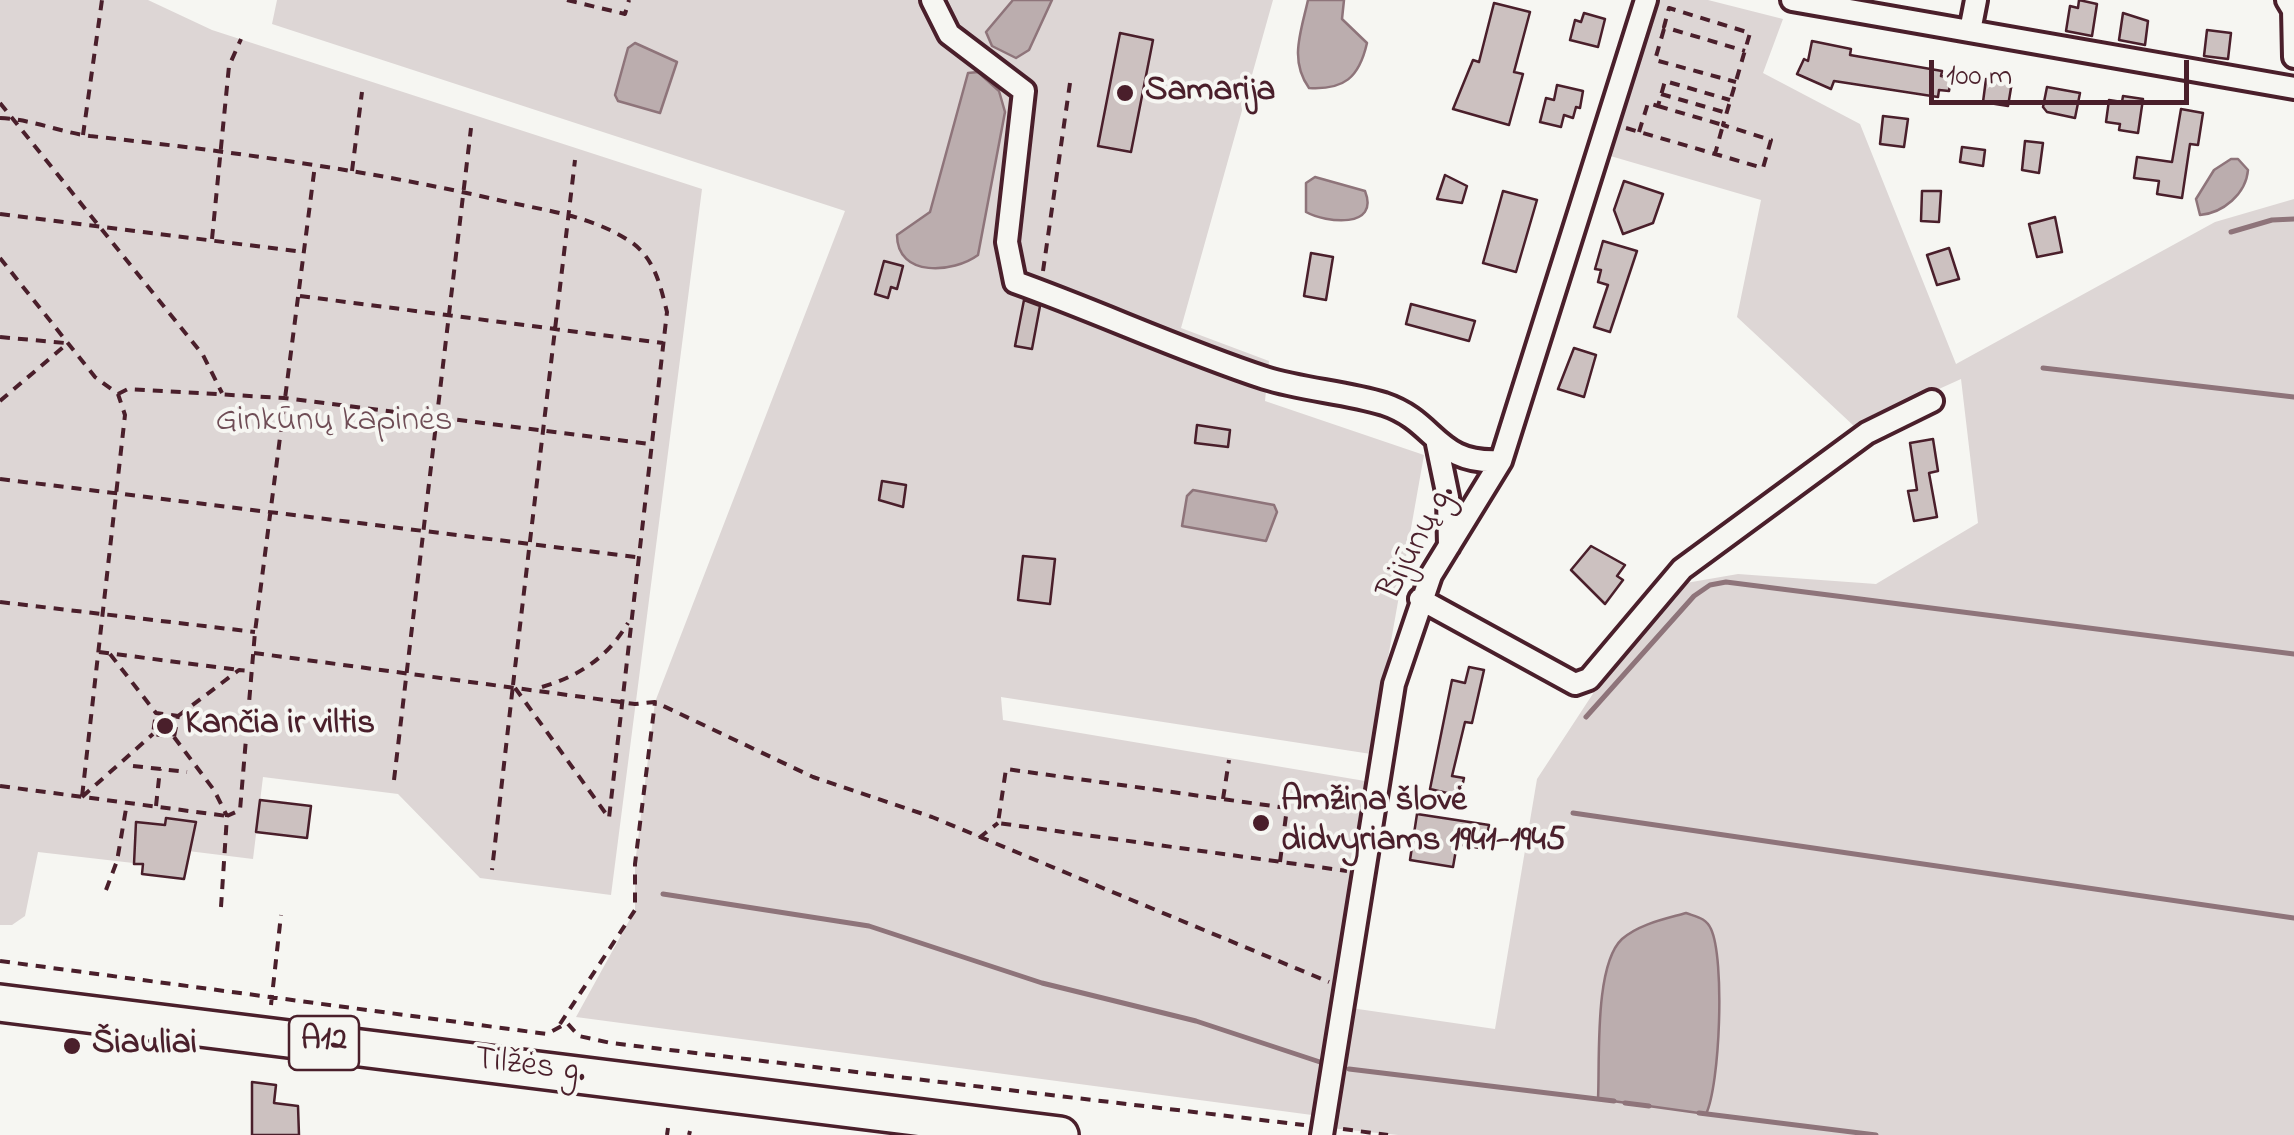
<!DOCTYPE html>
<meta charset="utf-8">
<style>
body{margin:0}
#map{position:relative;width:2294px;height:1135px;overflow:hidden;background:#f6f6f2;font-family:"Indie Flower",sans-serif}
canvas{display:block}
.scale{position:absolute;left:1929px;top:60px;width:260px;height:45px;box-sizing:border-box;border:5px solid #4a1f2b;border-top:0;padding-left:12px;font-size:30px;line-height:35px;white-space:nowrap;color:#4a1f2b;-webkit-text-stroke:8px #f6f6f2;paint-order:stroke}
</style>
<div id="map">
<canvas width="2294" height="1135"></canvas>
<div class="scale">100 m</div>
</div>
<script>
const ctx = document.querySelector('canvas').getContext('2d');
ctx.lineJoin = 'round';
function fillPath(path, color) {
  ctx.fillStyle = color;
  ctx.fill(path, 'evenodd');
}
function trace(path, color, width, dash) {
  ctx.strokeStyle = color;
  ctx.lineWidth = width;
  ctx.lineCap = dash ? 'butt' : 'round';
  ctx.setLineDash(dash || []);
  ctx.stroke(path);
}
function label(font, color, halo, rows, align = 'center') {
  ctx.font = font + ' "Indie Flower",sans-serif';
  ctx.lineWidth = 8;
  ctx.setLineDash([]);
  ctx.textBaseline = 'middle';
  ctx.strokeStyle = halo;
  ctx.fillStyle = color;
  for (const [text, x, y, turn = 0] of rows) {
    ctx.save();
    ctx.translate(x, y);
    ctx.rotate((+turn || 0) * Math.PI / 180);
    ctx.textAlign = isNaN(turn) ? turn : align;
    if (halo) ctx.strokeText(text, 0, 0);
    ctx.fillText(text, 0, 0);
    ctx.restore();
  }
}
fillPath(new Path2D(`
 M0,0H148L212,30L702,189L611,895L480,878L398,794L263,777L253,859L188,851L184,879L142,874V864L38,852L25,916L12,925H0Z
 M277,0H1273L1181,328L1269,361L1265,401L1424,455L1371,754L1001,697L1003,720L1365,781L1312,1115L576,1017L635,910V864L655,702L845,211L272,24Z
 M1657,0H1708L1783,19L1763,73L1860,124L1956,364L2215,222L2294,199V1135H1398L1330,1128L1351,1008L1495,1029L1537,779L1617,657L1686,583L1738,574L1876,584L1978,523L1961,379L1855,427L1737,317L1761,200L1607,155Z`), '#ddd6d5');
const water = new Path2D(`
 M1013,0H1052L1029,50L1016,58L992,46L986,32Z
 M1308,0H1344L1342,19L1367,43C1359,78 1344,90 1309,88C1289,60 1301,32 1308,0Z
 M635,43L677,62L660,113L618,101L615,95L628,48Z
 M978,72L999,91L1005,112L978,255C954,273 897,278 897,235L930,212L968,73Z
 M2231,159H2238L2248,170C2246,194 2223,213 2200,215L2196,199L2214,170Z
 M1315,177L1365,191C1380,229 1326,223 1306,212V183Z
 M1193,490L1274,505L1277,512L1266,541L1182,526L1187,496Z
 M1686,913C1697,917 1706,918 1711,929C1725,959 1720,1085 1706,1114L1598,1099C1600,1061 1594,965 1622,939C1639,924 1665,919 1686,913Z`);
fillPath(water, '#bbadae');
trace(water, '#8e747a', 2.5);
trace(new Path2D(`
 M2231,232L2272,220L2294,219
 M2043,368L2294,397
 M1586,717L1694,596L1710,585L1726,582L2294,654
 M1573,813L2294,918
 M663,894L869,926L1042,983L1196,1021L1323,1063
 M1349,1069L1614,1101
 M1625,1103L1649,1106
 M1699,1113L1876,1135`), '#8e747a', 5);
const building = new Path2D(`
 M2079,0L2097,4L2092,36L2066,31L2070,6L2078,8Z
 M1494,3L1530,12L1514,72L1523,74L1509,125L1453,109L1473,60L1479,62Z
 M1584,13L1605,19L1598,47L1570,40L1575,20L1581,22Z
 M2123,13L2148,21L2145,45L2119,40Z
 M2207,30L2231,33L2228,59L2204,56Z
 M1120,33L1153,40L1131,152L1098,146Z
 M1812,41L1851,49L1850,55L1942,71L1941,76L1951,78L1949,91L1939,90L1938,97L1834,81L1831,89L1797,74L1804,59L1808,61Z
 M1986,79L2012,82L2008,106L1983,102Z
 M1557,85L1583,91L1580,108L1576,107L1573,118L1564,115L1561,127L1540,122L1546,98L1554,100Z
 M2047,87L2080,93L2075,118L2047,112L2043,107Z
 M2123,96L2143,99L2138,133L2119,130L2120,124L2106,122L2109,100L2122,102Z
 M2181,109L2203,113L2198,145L2190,144L2182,198L2157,194L2159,181L2134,178L2137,157L2172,162Z
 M1883,116L1908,119L1904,147L1880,144Z
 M2025,141L2043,143L2039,173L2022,170Z
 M1962,147L1985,150L1983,166L1960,162Z
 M1445,175L1467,186L1462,203L1437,199Z
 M1624,181L1663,194L1653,223L1623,234L1614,210Z
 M1503,191L1537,200L1516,272L1483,263Z
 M1922,191H1941L1939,222L1921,221Z
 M2055,217L2062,252L2037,257L2029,224Z
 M1603,241L1637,251L1610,332L1594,327L1608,285L1598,282L1601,270L1595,269Z
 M1949,248L1959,279L1937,285L1927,255Z
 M1311,253L1333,257L1326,300L1304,296Z
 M884,261L903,266L897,289L891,287L888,298L875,294Z
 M1024,300L1040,306L1032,349L1015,346Z
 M1411,304L1475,321L1469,341L1406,324Z
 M1574,348L1596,355L1584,397L1558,389Z
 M1197,425L1230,430L1228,447L1195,443Z
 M1933,439L1938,471L1929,473L1937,517L1914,521L1908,491L1917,490L1910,443Z
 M882,481L906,485L903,507L879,500Z
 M1591,546L1625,565L1617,576L1623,580L1605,604L1571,570Z
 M1023,556L1055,559L1050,604L1018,600Z
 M1469,667L1484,670L1472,723L1465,722L1452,776L1464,778L1460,796L1430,789L1452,680L1465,683Z
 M260,800L311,806L307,838L256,832Z
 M1417,814L1489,825L1485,849L1457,844L1453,867L1410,860Z
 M166,818L196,822L184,879L142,874L143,864H134L136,822L165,825Z
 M252,1082L276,1085L274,1103L298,1106L299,1135H252Z`);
fillPath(building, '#ccc1c0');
trace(building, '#4a1f2b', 2.5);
const street = new Path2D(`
 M932,0L949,34L1024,91L1007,242L1015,282C1099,312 1180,350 1265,378C1303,390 1345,392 1384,404C1438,422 1435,465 1501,461
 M1792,0L2294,88
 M2287,0L2293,10L2294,57
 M1970,31L1976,0
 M1437,444L1448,497L1449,546
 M1420,599L1575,684L1589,679L1682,569L1867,433L1932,401
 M1322,1135L1394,684L1431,575L1501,461L1646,0`);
const highway = new Path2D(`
 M0,1003L1060,1135`);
trace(street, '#4a1f2b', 28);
trace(highway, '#4a1f2b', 42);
trace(new Path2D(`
 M567,0L625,14L629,0
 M1664,29L1655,60L1736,82
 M1661,94L1727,113
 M0,103L203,355L222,393
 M1658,106L1723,125L1715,154
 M0,118C31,119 59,132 90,136C227,151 363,169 498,200C542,210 589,215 628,240C654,256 660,284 667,312L609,818L513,685L492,870
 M1626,128L1763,168L1771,140L1723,125C1732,95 1741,64 1750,33L1669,8L1664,27L1745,51
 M1639,132L1648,103L1658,106L1665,81L1730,100
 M83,135L102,0
 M352,171L362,92
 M0,214L303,252
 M212,239L229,66L241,39
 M0,258L95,377L118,394L125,415L82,797
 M1043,271L1070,83
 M300,296L663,343
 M0,337L65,343
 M118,394L128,389L284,398L649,444
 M0,401L68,343
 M0,479L636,557
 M0,602L255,632
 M99,652L239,670
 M254,653L635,704L655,702L813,777L932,817L1329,982
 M110,654L156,713L178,716L174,737L153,734L156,713
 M513,685L575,160
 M542,687C579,676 607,658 628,623
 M178,716L239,670L252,671
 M174,737L214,790L227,816
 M133,766L187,772
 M394,780L471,128
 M0,786L227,816
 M82,797L153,734
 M1223,799L1229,760
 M156,806L160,769
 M979,838L998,823
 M1280,862L1287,808L1006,769L998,823L1347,871
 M106,890L117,861L127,803
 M221,907L227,816L240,810L255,632L315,165
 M0,961L547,1034L567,1023L579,1036L611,1043L1304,1125
 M271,1005L281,915
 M560,1024L635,910V864L655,702
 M1343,1129L1388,1135
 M667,1135L668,1128
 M689,1135L690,1131`), '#4a1f2b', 4, [10, 8]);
trace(street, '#f6f6f2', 20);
trace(highway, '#f6f6f2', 35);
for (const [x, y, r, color] of [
 [1125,93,10,"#4a1f2b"],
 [165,726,10,"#4a1f2b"],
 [1261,823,10,"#4a1f2b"],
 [72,1046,10,"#4a1f2b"]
]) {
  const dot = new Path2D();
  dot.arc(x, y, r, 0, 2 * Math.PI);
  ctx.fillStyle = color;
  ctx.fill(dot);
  trace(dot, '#f6f6f2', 4);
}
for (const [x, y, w] of [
 [324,1043,70]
]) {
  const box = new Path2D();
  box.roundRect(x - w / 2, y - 27, w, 54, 8);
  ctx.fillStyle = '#f6f6f2';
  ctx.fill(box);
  trace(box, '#4a1f2b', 2.5);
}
label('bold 32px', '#4a1f2b', null, [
 ["A12",324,1043]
]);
label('bold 35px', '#4a1f2b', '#f6f6f2', [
 ["Samarija",1145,93],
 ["Kančia ir viltis",185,726],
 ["Amžina šlovė",1281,803],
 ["didvyriams 1941-1945",1281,843],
 ["Šiauliai",92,1046]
], 'left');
label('35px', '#6f4d56', '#f6f6f2', [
 ["Ginkūnų kapinės",334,423]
]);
label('35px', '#4a1f2b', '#f6f6f2', [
 ["Bijūnų g.",1419,543,-62],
 ["Tilžės g.",530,1068,7]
]);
</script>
